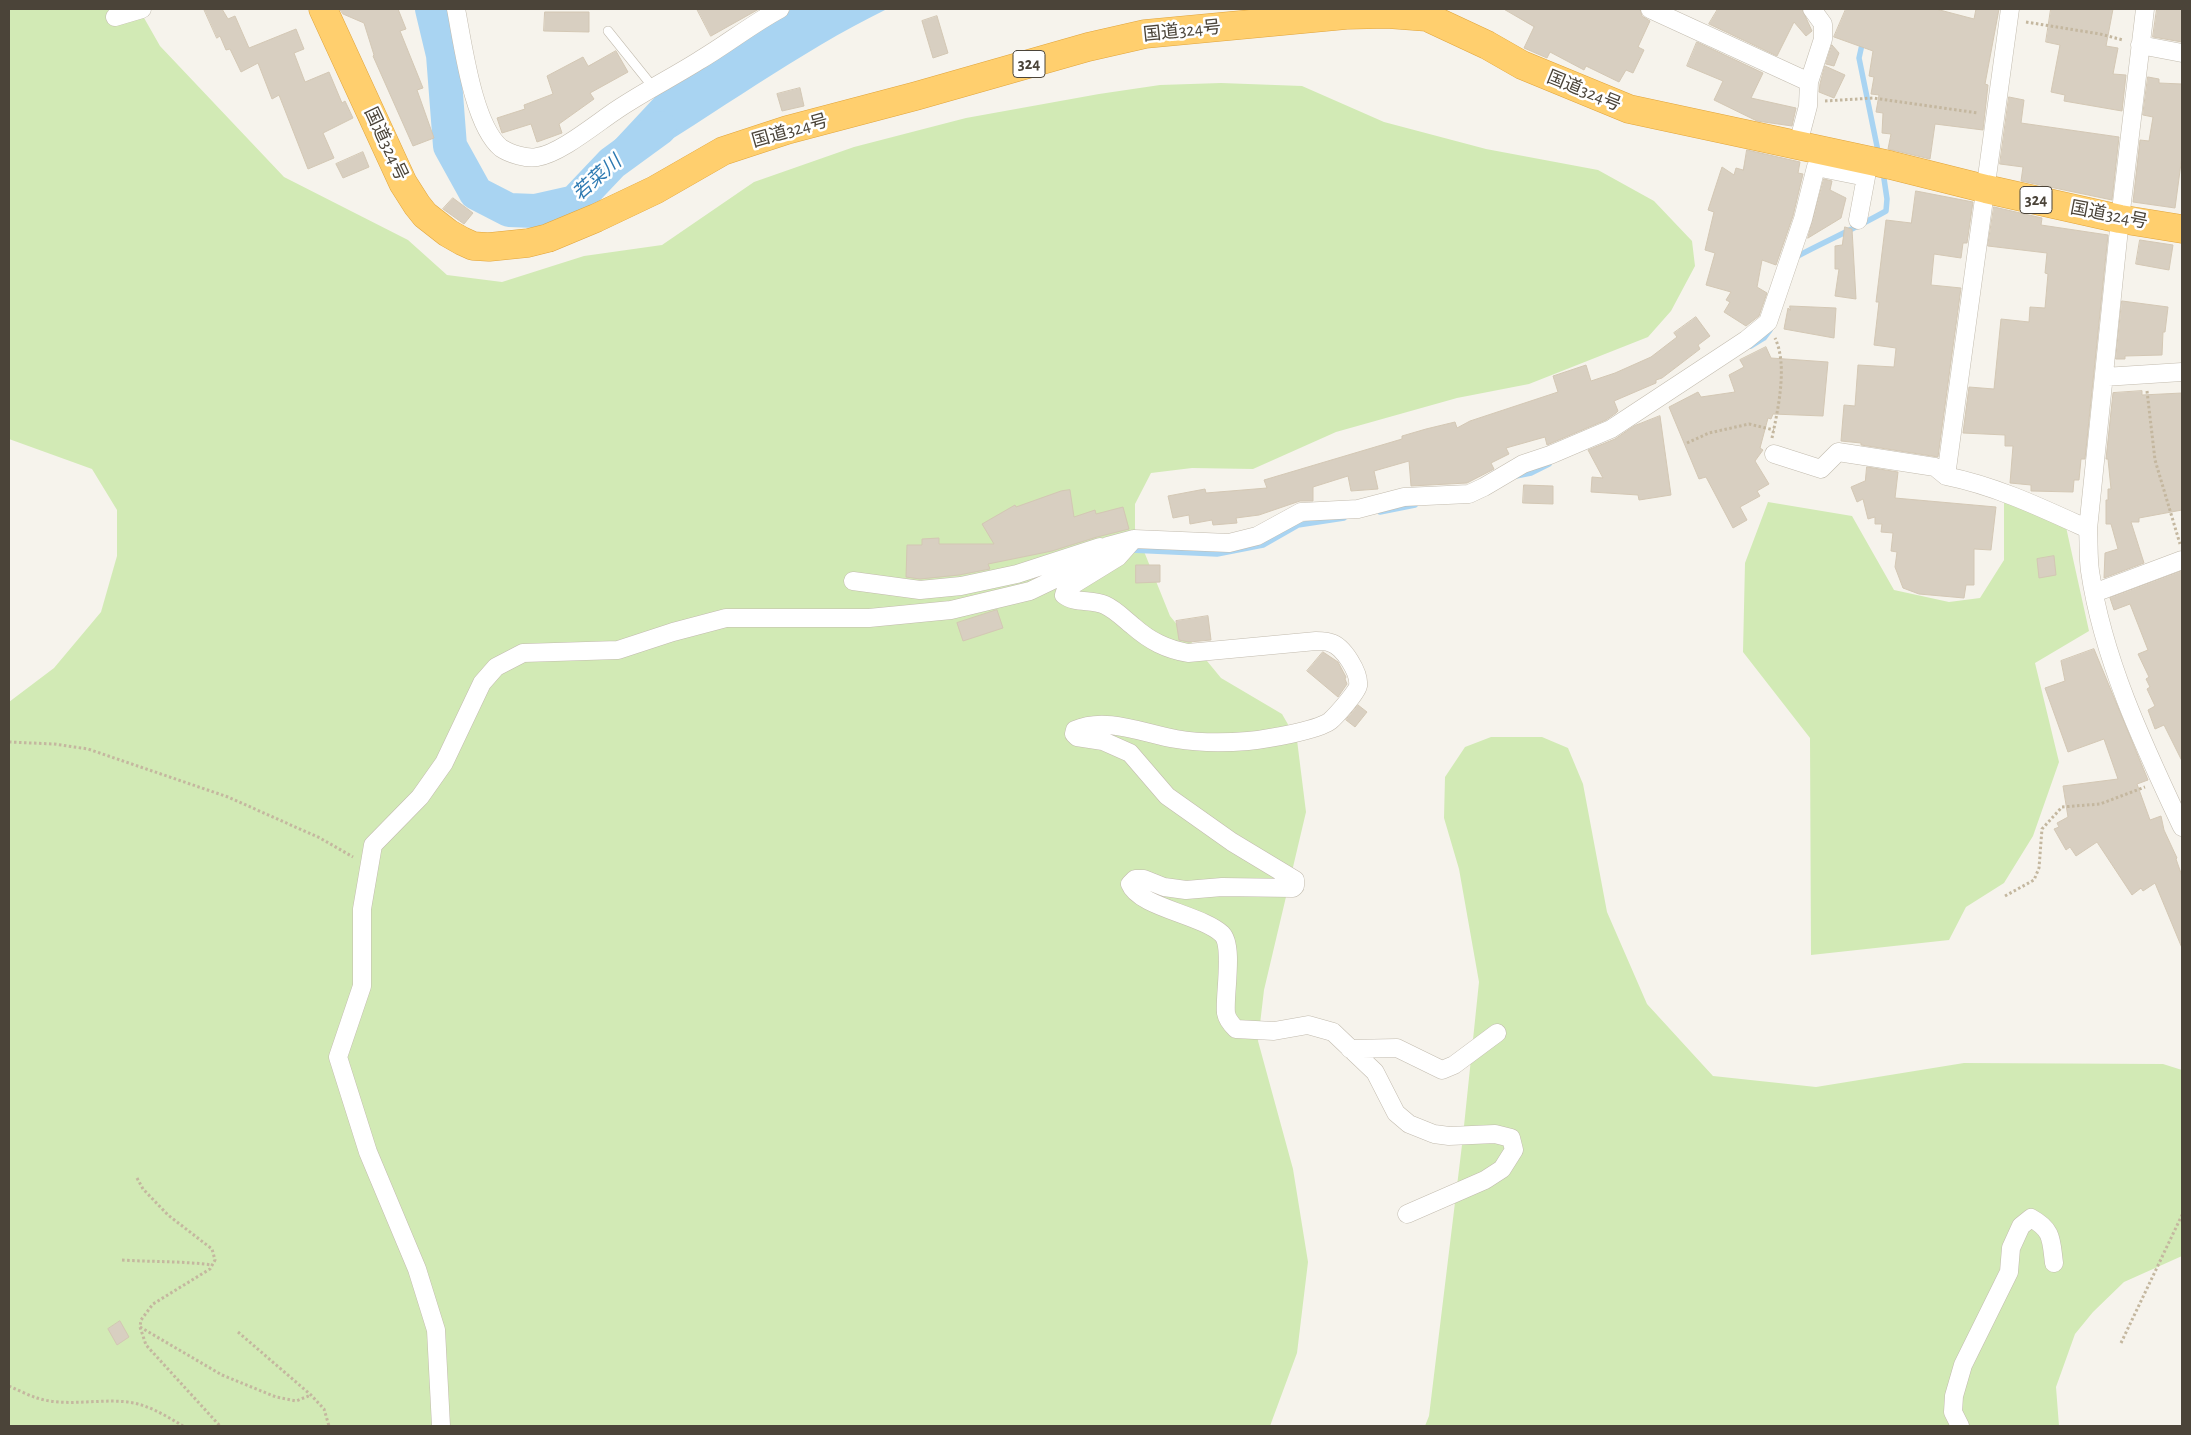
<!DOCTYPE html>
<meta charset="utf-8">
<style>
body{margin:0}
#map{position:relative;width:2191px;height:1435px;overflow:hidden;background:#f6f3ec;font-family:"Alegreya Sans",sans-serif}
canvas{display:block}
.frame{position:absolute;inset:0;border:10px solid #4b4439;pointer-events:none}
</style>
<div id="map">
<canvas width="2191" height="1435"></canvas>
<div class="frame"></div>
</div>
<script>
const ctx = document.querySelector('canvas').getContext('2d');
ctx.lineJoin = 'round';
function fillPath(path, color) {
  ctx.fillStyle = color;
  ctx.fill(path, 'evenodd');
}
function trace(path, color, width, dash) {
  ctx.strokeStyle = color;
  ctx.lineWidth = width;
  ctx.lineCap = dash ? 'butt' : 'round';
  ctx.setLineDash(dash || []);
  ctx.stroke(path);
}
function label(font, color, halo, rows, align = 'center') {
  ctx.font = font + ' "Alegreya Sans","Noto Sans JP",sans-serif';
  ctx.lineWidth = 5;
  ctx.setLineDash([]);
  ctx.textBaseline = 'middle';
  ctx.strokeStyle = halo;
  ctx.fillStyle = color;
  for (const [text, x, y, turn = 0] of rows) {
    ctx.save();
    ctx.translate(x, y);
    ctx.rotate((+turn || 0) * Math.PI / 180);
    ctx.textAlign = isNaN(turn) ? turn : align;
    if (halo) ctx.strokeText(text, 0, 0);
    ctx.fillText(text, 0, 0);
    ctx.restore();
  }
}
fillPath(new Path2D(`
 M9,9H139L160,46L284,177L408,240L447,275L502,282L584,256L662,245L754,182L854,147L966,118L1099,94L1160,85L1221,83L1302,86L1384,122L1486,149L1598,170L1654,201L1692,241L1695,266L1671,311L1648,337L1529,384L1457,398L1336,432L1253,469L1192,468L1151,473L1135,504V529L1170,616L1221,678L1282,714L1297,740L1306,812L1264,990L1258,1041L1293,1169L1308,1262L1297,1353L1270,1426H9V702L54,668L101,612L117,556V510L92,469L9,439Z
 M1768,502L1852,516L1894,590L1949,602L1980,598L2004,560V502L2066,527L2089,631L2035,663L2059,762L2033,836L2004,883L1966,907L1949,940L1811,955L1810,738L1743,652L1745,563Z
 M1491,737H1542L1568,748L1583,784L1607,912L1647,1004L1713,1076L1816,1087L1964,1063L2163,1064L2182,1070V1256L2124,1282L2093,1312L2075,1334L2056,1387L2059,1426H1425L1429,1416L1462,1145L1479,982L1459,869L1444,818L1445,777L1465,747Z`), '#d2eab5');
fillPath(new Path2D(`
 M792,9H887C797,53 716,114 631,164L613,142L655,97L775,18Z`), '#a9d4f2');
trace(new Path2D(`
 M1863,40L1859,58L1879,156
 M1795,260L1796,257C1826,241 1856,228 1886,211L1887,199L1883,172
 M1751,346L1764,338L1770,330
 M1516,476L1531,473L1549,464
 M1380,512L1415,505
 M1131,550L1217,554L1263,545L1298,525L1344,518`), '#a9d4f2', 5.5);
trace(new Path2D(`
 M432,9L443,55L450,146L476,193L509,210L535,211L575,202L612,163L660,128`), '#a9d4f2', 34);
const building = new Path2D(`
 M204,9H222L228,19L235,16L249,48L296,29L304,49L294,53L305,82L329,72L342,103L345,101L353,118L323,133L334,158L308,169L279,95L272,99L258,63L241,72L230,49L226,50L220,36L217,38Z
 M340,9H398L406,29L400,31L423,88L417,90L434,138L413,146L373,56L374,55L364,23L343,14Z
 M697,9H759L711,36Z
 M1504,9H1640L1642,16L1650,21L1638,47L1644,50L1633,73L1626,70L1619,82L1586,66L1584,70L1550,52L1547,58L1524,48L1534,27Z
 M1718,9H1802L1812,31L1806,36L1794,22L1777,56L1709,24Z
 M1846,9H1936L1974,19L1976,9H1999L1985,84L1988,85L1983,130L1935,124L1930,159L1888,149L1891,134L1882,133L1883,113L1876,112L1879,95L1871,94L1874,77L1869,76L1873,51L1834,37Z
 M2051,9H2113L2106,46L2118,48L2113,74L2126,75L2122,111L2064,101L2065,95L2051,92L2060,45L2046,42Z
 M2157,9H2182V42L2153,37Z
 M545,12H589V32L544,31Z
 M937,16L948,53L933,58L922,21Z
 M1697,42L1763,73L1751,98L1796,108L1792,126L1757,121L1714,100L1723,81L1687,66Z
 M1832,45L1839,53L1834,66L1826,64Z
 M616,51L628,72L590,93L594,99L559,124L562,133L537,142L531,124L502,133L497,118L525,109L524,105L553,94L547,76L583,57L588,66Z
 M1825,66L1845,75L1834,98L1819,92L1820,84Z
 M2148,77L2159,79V83L2182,84V156L2175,208L2133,202L2140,140L2149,141L2153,117L2143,115Z
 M800,88L804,106L782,111L777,94Z
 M2009,97L2024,100L2021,123L2119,137L2112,200L2021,181L2023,167L2000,164Z
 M1747,150L1800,162L1798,173L1803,174L1793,216L1776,265L1762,260L1757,287L1767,293L1759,316L1746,326L1724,312L1730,302L1726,300L1731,292L1706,285L1715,253L1705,250L1714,212L1708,210L1722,167L1734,175L1736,168L1743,170Z
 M363,152L369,167L343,178L336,164Z
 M1824,179L1832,181L1830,190L1846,198L1841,218L1808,238Z
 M1916,191L1973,202L1967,243H1963L1961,258L1934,254L1931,285L1961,288L1938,457L1861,445V443L1841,441L1844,405L1855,406L1858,365L1894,367L1896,348L1874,345L1879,302H1876L1886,220L1911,223Z
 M453,198L473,213L464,224L443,209Z
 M1994,207L2042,218L2041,225L2108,235L2085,459H2081L2079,480H2074L2073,492L2031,491V485L2010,483L2013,446H2005V435L1963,433L1969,387L1994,389L2001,319L2029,322L2030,307L2045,308L2048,274L2045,273L2047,253L1988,246Z
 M1845,227L1852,229L1856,299L1835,296L1839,269H1835V246L1842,245Z
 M2140,240L2173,245L2169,270L2136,264Z
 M2122,301L2168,307L2165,332H2163L2162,355L2125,356V359H2116Z
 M1790,306L1836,308L1834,338L1784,329L1788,308L1790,310Z
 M1696,317L1710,336L1698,345L1700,349L1662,378L1656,380V383L1614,401L1618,411L1616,413L1606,420L1547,445L1545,437L1506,448L1509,454L1491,463L1494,469L1467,483L1411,486L1409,461L1374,471L1378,489L1351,491L1348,476L1313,487V501H1300L1259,515L1236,518L1237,523L1213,525L1212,520L1190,524L1189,515L1173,518L1168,496L1205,489L1206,493L1267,488L1264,480L1402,439V436L1426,429L1455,422L1457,428L1470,421L1558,392L1553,376L1586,365L1591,381L1615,373L1651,357L1677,337L1674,333Z
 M1766,347L1771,358L1828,362L1823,416L1773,414L1771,419L1768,418L1760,448L1763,450L1755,461L1769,484L1757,491L1760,496L1740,507L1747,520L1733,528L1706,477L1699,479L1669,407L1698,392L1701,397L1735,392L1729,375L1744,367L1740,360Z
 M2142,391V395L2182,393V510L2139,518V522H2131L2144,563L2104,578L2105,553L2118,549L2111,524H2106V500H2108V489H2111L2108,459H2106L2113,393Z
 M1660,416L1671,495L1639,500L1638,495L1591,492L1592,477L1603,478L1588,450L1615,439L1634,426Z
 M1867,467L1898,472L1895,498L1996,507L1991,550L1974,549V585H1966L1964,598L1919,594L1903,588L1895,567L1897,552L1891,551L1893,533L1881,532L1882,524H1875V517L1868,519L1863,499L1857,502L1851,487L1865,481Z
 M1524,485L1553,486V504L1523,503Z
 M1070,490L1074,517L1095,510L1096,514L1123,507L1129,529L1097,537L1052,551L988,564L990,569L959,575L920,579L906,577L907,545H922V539L939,538V544H994L982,524L1015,505L1016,507L1061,491Z
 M2054,556L2056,575L2039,578L2037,559Z
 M1136,565H1160V582L1136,583Z
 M2182,571V761L2164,725L2155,729L2148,710L2155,706L2147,689L2150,687L2146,679L2149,677L2138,654L2148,650L2130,604L2114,610L2110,598Z
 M997,610L1003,628L963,641L957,623Z
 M1208,616L1211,640L1189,642L1179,640L1176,621Z
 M2094,649L2148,780L2137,784L2150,820L2161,816L2164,830L2177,858L2176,859L2182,876V948L2155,883L2143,891L2141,888L2132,895L2097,842L2076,856L2070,847L2066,850L2054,829L2059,827L2057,823L2068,817L2063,786L2118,779L2104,739L2068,752L2045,688L2065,681L2061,661Z
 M1323,652L1338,662L1346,677L1345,679L1347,684L1338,697L1307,671Z
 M1358,705L1367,712L1355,727L1346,720Z
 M120,1321L129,1337L117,1345L108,1329Z`);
fillPath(building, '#d8cfc1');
trace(building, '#d3c7b4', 1);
const lane = new Path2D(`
 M608,31L653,87`);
const street = new Path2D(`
 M456,9C463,44 473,125 501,148C510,154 527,159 537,157C560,154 598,122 618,109C645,91 673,77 700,60C727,44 752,24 780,9
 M1650,9L1809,82
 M2010,9L1946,476C1996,486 2042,508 2088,529
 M2145,9L2120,219L2088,529C2089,543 2088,557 2090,571C2103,660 2144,746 2182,827
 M115,17L142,9
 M2140,45L2182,53
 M1798,144L1808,106L1809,82L1823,39V24L1812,9
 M1858,220L1866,177
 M2104,377L2182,372
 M1774,454L1821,469L1838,452L1935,467L1946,476
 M1134,539L1118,557L1066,589L1064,595C1075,604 1092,599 1105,605C1116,610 1124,619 1133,626C1150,641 1166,649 1188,653L1316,641C1321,641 1327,641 1331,643C1343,646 1360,673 1358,686C1358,691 1335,717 1330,721C1316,731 1267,739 1248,741C1225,743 1199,743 1176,739C1145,734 1106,716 1075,730L1074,734L1077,737L1103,741L1130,753L1167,796L1232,842L1295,880V886L1293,888L1222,887L1186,890L1164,887L1144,879H1135L1130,884C1139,907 1202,915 1222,934C1234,946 1224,996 1226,1013C1227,1019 1232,1025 1236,1029L1274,1031L1308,1025L1333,1032L1375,1072L1396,1113L1409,1124L1434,1134L1449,1136L1495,1134L1511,1138L1514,1150L1502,1169L1485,1180L1407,1214
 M853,581L920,590L961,586L1017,574L1100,547
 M2094,593L2182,560
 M1350,1049L1397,1048L1442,1070L1454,1065L1497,1033
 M441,1426L436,1330L417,1269L368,1152L338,1057L362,986V909L373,845L420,797L444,763L482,683L496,667L523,653L618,650L673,632L726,618H869L951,610L1030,591L1080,567L1108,546L1134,539L1229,543L1257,536L1301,512L1358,509L1404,497L1469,494L1484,487L1523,464L1550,455L1611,429L1746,340L1768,322L1803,219L1816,167L1866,177L1868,161
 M1960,1426L1953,1412L1954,1396L1963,1365L2009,1272L2011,1248L2021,1226L2031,1218C2053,1230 2051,1240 2054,1263`);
const highway = new Path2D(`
 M323,9L403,183L417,205L425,215L448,233L462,241L473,246L489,247L528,243L548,238L596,218L655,190L723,151L787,130L916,96L1088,47L1145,34L1346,15L1387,14L1427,17L1487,45L1522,65L1629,109L1890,165L1986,189L2120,219L2182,229`);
trace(lane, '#c2bbae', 10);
trace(street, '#c2bbae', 19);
trace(highway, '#e0a43c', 29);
trace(new Path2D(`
 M2026,22L2100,34L2123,40
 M1825,101L1873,98L1978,113
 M2147,391L2155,460L2180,544
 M1772,438C1778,409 1788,365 1775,338
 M1687,443L1709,433L1749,424L1774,430
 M9,742L54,744L88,749L228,797L320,838L353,857
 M2005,896L2034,880L2039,868L2042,829L2062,807L2100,804L2145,787
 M137,1178L143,1189L168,1215L212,1249L215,1260L210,1269L153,1304L141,1320L140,1327L146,1345L220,1426
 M122,1260C153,1262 182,1261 212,1265
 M140,1327L222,1375L276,1397L296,1401L311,1395
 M238,1332L311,1395L324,1409L329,1426
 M2121,1343L2182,1215
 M9,1386C18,1390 28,1395 37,1398C68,1408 103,1397 134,1403C152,1407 168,1417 183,1426`), '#c4b79f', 3, [2.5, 2.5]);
trace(lane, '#fff', 9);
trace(street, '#fff', 18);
trace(highway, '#ffcf6e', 28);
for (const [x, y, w] of [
 [1029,64,32],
 [2036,200,32]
]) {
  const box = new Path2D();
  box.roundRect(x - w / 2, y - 13.5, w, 27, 4);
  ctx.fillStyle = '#fff';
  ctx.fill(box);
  trace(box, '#4b4439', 1);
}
label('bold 16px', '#4b4439', null, [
 ["324",1029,64],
 ["324",2036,200]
]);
label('18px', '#4b4439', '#fff', [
 ["国道324号",1182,31,-6],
 ["国道324号",1584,91,22],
 ["国道324号",790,131,-16],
 ["国道324号",386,144,65],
 ["国道324号",2109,215,11]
]);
label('italic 19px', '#2e7ab2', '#fff', [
 ["若菜川",597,178,-41]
]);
</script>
